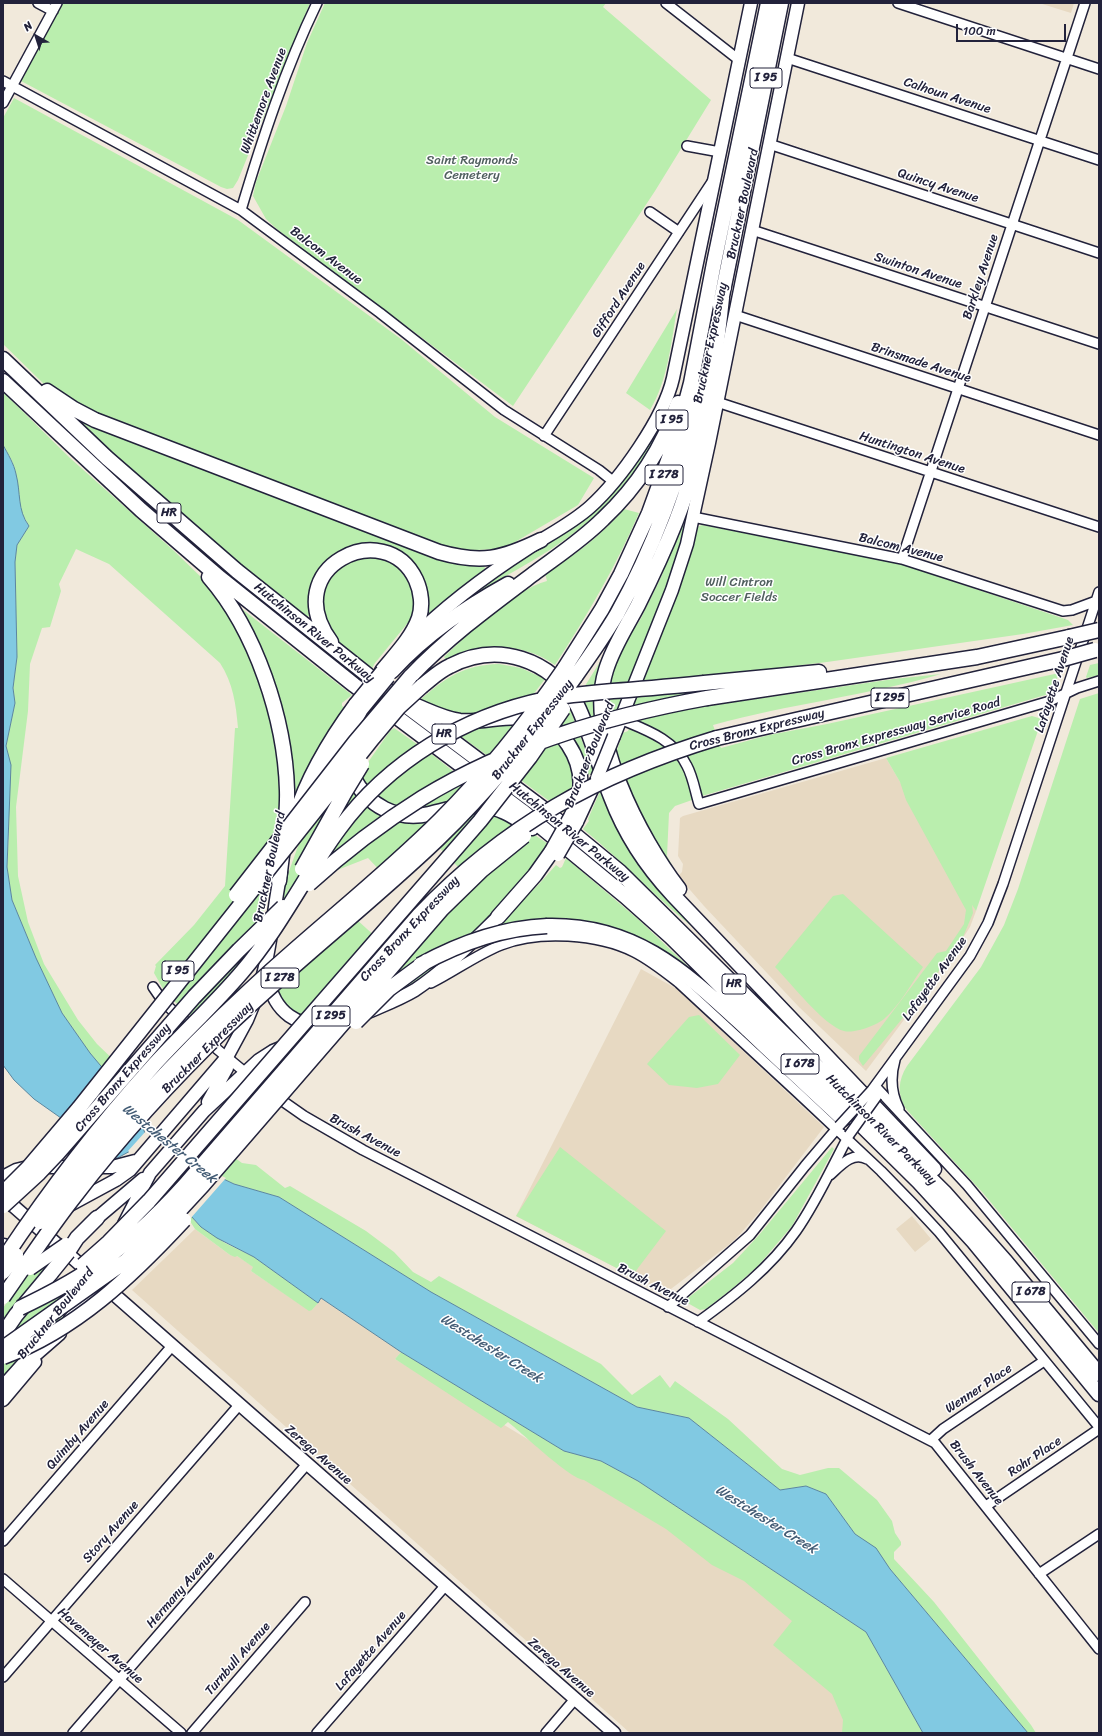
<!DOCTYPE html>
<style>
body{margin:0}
#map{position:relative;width:1102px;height:1736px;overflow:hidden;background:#f1e9db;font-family:Sriracha,sans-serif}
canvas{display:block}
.frame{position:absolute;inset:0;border:4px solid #22223b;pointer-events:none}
.north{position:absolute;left:16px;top:16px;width:40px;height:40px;-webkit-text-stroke:3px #fff;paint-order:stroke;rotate:321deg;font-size:11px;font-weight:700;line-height:16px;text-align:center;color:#22223b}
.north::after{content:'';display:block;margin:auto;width:14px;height:18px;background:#22223b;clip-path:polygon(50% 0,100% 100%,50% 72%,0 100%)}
.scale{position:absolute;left:956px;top:24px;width:110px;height:18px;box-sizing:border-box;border:2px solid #22223b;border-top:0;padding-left:5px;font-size:12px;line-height:14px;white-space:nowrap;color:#22223b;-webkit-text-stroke:3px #fff;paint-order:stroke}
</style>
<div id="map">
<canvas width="1102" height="1736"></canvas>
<div class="frame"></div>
<div class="north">N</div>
<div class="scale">100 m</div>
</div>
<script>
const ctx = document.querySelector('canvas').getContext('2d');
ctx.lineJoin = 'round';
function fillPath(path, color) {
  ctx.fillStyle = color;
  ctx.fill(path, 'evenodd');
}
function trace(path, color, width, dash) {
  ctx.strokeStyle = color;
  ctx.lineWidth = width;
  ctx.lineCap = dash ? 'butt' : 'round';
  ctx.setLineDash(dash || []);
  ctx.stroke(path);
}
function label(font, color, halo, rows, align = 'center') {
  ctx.font = font + ' Sriracha,sans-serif';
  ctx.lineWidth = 3;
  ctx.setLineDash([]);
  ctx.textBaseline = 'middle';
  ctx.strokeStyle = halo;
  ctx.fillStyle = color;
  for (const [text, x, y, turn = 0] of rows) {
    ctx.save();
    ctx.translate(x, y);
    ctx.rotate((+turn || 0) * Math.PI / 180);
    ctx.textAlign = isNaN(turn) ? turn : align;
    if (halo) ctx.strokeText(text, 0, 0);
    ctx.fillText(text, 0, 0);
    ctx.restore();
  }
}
fillPath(new Path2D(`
 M1039,3H1074L1071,13Z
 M886,758L976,911L970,927L952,955L866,1071L799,1007L704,906L684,883L679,875L682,872L683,864L678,856L680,818L683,816Z
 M641,969L677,989L824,1127L760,1211L741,1233L731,1243L667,1292L632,1276L516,1216Z
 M912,1216L931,1239L915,1252L896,1229Z
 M195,1229L230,1255L237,1256L254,1267L251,1271L309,1310H312L321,1298L401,1352L395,1359L797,1602L910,1733H630L132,1290Z`), '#e7d9c2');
fillPath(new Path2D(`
 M63,3H310L238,180L233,188L227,189L221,187L21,81Z
 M325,3H606L603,7L711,100L655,191L513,406L278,230L266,219L253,196L256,182L286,106L307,43Z
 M14,98L238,220L401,339L495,417L594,478L578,505L510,545L495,549L477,550V554L454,552L99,418L46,386L3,344V118Z
 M677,309C671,343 668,380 650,410L626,393Z
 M3,392L70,458L173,550L200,576L237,627L253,661L277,736L284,808L268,897L239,991L209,1032L166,994L154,973L156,966L155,965L194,925L225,886L235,728H238C236,704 233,683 220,663L109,564L76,549L59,584L61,591L50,627L42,628L30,664L28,711L16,807L18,876L28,922L44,964L78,1020L97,1044L144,1089L132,1103L90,1053L62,1013L36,958L12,900L7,867L9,833L8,754L6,746L15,703L13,688L17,657L15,562L17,545L29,526L21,512L16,474L12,461L3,445Z
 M60,404L483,565L487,571L422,624L409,563L344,552L309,616L306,618L268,587L121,463Z
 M658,427H661C637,474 604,514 560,543C536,560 510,573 485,588C474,595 463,603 452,610L481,586L589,516L596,509Z
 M624,509L639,513C616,566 587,616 555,665C521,641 482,644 446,660L444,657C469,633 514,590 547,581L545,573C574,556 602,535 624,509Z
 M679,524L687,527L675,569L610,732L605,710L611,673L625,642L640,620L662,575Z
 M702,525L898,563L1068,620L1073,625L1023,634L827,662L703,677L708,706L894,679L941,674C866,696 788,704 713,725L721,748L769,735L827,724L1059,673L1052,693L702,796C696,786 696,774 691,764C679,739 654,728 630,718L629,711L695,528Z
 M365,555L393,561L413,584L416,618L411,619L375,663L371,670L335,640L319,602L333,570Z
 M242,609L352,695L342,703V706L346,708L293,804L294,789L238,611Z
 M606,652L603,750L601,751L580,694Z
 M1099,663V675L1087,678L1086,677L1090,665Z
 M499,664L521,668L545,679L523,708L458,717L420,700C446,677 464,665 499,664Z
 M1099,693V1333L983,1193L906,1109C897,1095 898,1080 907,1066L981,967L1004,925L1018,889L1080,699Z
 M569,707L594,772L584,777L558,724Z
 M1032,716L1042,719L976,911L972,905L973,913L963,937L921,996L863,1066L859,1060V1056L937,953L946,951L964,924L966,910L906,800L900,782L886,758Z
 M436,718L521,721L547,730L569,755L575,780L567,814Z
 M394,728L434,756L488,799L486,801C456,805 397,819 373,795C368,790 363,781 359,775L390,731Z
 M629,728C671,746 679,752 693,796L692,800L675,806L669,813L667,856L676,872L675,873L663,855L632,797L616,753L623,733L628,731Z
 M347,784L376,811L473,810L510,819L550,845C541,859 530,871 519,883C484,926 452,957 405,988L400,987L322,1019H316L293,1014L274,990L345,909L388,948L459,868L431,839L387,878L368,858L289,889L276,918L288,874L301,838Z
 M601,789L612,814L631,855L704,936C661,904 625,863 583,829L589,821L588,819Z
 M566,858L639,920L692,970L691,972L661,951L534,933L505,939L495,943L492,929L539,884L556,865L560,868L562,867Z
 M843,894L923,967C911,984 900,1005 884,1019C877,1025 854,1034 844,1031C824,1026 791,983 775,967L833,896Z
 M699,1015L740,1055L718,1084L697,1088L669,1085L647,1064L689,1017Z
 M210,1140L242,1163L256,1165L285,1188L290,1186L366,1231L394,1252L413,1272L431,1282L439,1276L601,1364L632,1395L660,1375L670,1388L675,1381L728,1419L782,1469L800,1475L828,1468H839L877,1500L892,1521L895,1533L901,1542V1545L894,1552V1559L934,1602L1031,1725L1036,1733H1028L890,1569L876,1549L855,1534L826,1494L806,1486L780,1490L689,1418L637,1407L431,1292L279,1197L234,1184L175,1156Z
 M560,1147L666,1231L632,1276L516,1216Z
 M832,1147L834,1149L792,1226L758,1266L733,1288L706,1309L700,1310L684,1301L733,1263L759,1235Z
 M180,1196L195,1221L201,1227L225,1243L254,1257L318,1303L312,1310L309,1311L251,1271L253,1267L237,1256L235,1257L230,1255L195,1229L186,1215Z
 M45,1267L48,1270L3,1326V1308L23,1279L29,1275Z
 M78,1283L84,1289L62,1317L3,1380V1341L18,1319Z
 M401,1352L564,1451L601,1461L638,1481L866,1632L923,1733H842L843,1720L832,1694L773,1645L792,1621L744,1581L712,1565L666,1529L584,1480C570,1479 522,1433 508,1422L501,1428L395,1359Z`), '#baeeae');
const water = new Path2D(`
 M3,445C8,454 14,464 16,474C21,493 17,510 29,526L17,545L15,562L17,657L13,688L15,703L6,746L11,765L7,867L12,900L36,958L62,1013L90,1053L132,1103L145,1133L169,1153L234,1184L279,1197L431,1292L637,1407L689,1418L780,1490L806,1486L826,1494L855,1534L876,1548L890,1569L1028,1733H923L866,1632L638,1481L601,1461L564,1451L401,1352L321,1298L318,1303L254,1257L217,1238L201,1227L191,1216L174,1187L132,1150L112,1161L68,1123L34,1099L14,1080L3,1065Z`);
fillPath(water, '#81c9e2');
trace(water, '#5b869f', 1);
fillPath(new Path2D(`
 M146,1131L170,1151L179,1156L160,1177L128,1151Z
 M180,1156L226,1178L190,1219L172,1189L161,1178Z`), '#f1e9db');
const minor = new Path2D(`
 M38,3L53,11
 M666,3L739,60
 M898,3L1099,69
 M787,58L1099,160
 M3,81L241,210L380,313L504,410L599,470L614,482
 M3,103L57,3
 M769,144L1099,253
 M687,146L720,152
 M241,210C262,140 285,69 317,3
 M650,212L679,232
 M752,230L1099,344
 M735,315L1099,435
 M717,402L1099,527
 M544,436L712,182
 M693,517L902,559L1063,611L1072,610L1099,600
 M902,559L1085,3
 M620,719C646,730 674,739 687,766C693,777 695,791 699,804L1050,701L1077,688L1099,681
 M431,983C455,971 476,955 501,945C539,930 598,934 634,952C650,960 665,972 679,983L798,1093L881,1171L913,1204L939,1232L1099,1427
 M153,987L164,1003L195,1030
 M206,1040L264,1088L304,1116L363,1150L935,1443L1099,1649
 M895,1060C890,1077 891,1093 899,1109
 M875,1086L967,1185L1099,1344
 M872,1090L970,956L988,923L1003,884L1099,592
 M830,1175C840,1166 852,1151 867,1159
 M668,1307L750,1235L805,1166L839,1126
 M698,1322C734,1296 770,1268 796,1231C817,1201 832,1167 849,1135
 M931,1440L943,1429L1044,1361
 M986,1506L1099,1429
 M3,1541L172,1346
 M1039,1574L1099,1534
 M3,1579L181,1733
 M3,1677L240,1404
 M73,1733L307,1464
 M192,1733L305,1602
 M317,1733L445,1586
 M546,1733L575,1699`);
const major = new Path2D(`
 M410,641C445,606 485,576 527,549C548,535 571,524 590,507C620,480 664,418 673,378L751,3
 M614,736L672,590L687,544L709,443L798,3
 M294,817C307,776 330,738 355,704
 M577,822L596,781
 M268,979C274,1012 298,1029 331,1025
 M261,982C272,946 273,908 281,872
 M368,1012C384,1005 400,999 415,990C448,968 476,938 504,911
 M208,1102L227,1068V1060
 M3,1177L16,1170L28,1167H112L135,1161
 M3,1197L614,1733
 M68,1206L116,1180L130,1170L227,1057L247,1020L254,1003
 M90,1224L143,1179
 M124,1224L150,1173L204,1111L259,1060L273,1051L317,1033
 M3,1245H4
 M70,1319L99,1283
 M3,1400L35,1362`);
const highway = new Path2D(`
 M720,306L781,3
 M3,359L107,458L237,571L409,708L541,807L620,872L944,1192L1006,1262L1099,1374
 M3,381L141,510L220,578L354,685L522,811L625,896L671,937L919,1182L974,1242L1099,1394
 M47,391L74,409L95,420L439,552C481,564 502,559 541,540
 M209,577C256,631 285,719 287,790C288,820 282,851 279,881
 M331,642C276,567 386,515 416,580C421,591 423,606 419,618C412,638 395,655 382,671
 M564,669L602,609L621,574L649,513L677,436L691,383L714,263L768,3
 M392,671C426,634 465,608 508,584
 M410,677C448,637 492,605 536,572C559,555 583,539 603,519C637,487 663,447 678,403
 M575,677C590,656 604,636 617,614C657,543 683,466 703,387
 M704,683L819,672
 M422,686C431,679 439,671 450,666C498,641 551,659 577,705C591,734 599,767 611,797C625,834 646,866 673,895L934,1169
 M707,698L977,657L1069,637
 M414,705C429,711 444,719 460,721C483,723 506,714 529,718C562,723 584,760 580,791C579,800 575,809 571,817
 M361,709C348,731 340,754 353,777C368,806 397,821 429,814C447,810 464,804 483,806C501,807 517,819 532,828
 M717,738L1063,659
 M316,788L333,751L346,730
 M679,889C640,838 585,735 606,670C613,647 627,626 638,605C652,577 665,549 676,521C704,449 714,374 722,298
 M498,917L535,875L552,851
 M547,926C637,924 686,973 748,1030C779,1060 811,1089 843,1119
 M68,1252L77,1238L97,1218
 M3,1334L16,1315L51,1273
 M3,1388L28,1360L59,1333`);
trace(minor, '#22223b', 12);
trace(major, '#22223b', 15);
trace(highway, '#22223b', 17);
trace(minor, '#fff', 9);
trace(major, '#fff', 12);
trace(highway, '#fff', 14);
const minorBridge = new Path2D(`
 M839,1126L872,1090
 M849,1135L877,1096`);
const majorBridge = new Path2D(`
 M355,704L382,671
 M597,778L614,736
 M558,855L577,822
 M30,1269L66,1244`);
const highwayBridge = new Path2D(`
 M1069,637L1099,630
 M1063,659L1095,650
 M361,709L388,676
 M552,851L571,817
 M302,869L345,792L362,764
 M309,884C344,852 382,823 422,798C509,745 607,716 707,698
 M236,895L355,742L410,677
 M420,965C460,943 501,928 547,926
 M356,1022L389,989L427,961
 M3,1193L28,1168L79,1108L373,738L399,707L422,686
 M3,1206L39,1173L58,1153L194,997L239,950L283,907
 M40,1222C104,1138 174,1060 251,989C313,931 380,880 440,820C486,774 527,723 564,669
 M3,1260C48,1192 98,1127 153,1066C182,1034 214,1005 242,972C280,928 305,875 339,829C389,761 464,716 546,699C568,695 591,693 613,691C643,689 674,686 704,683
 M83,1265L109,1242L149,1201L480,821L530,757L563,709
 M3,1272L16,1255
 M51,1273L68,1252
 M3,1297C27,1263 49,1229 75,1196C121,1136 173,1079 228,1026C296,961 370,904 438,839C490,789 533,736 575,677
 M20,1308C45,1296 69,1284 92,1268C127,1245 157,1216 185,1185L419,915C505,825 598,774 717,738
 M3,1348L126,1261L166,1225L203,1185L442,909L482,870L524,836
 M3,1357C76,1330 132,1276 184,1220`);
trace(minorBridge, '#22223b', 12, []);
trace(majorBridge, '#22223b', 15, []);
trace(highwayBridge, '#22223b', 17, []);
trace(minorBridge, '#fff', 9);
trace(majorBridge, '#fff', 12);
trace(highwayBridge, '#fff', 14);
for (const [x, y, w] of [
 [766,78,32],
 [672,420,32],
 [664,475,38],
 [169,513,24],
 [890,698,38],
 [444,734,24],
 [178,971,32],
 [280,978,38],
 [734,984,24],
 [331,1016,38],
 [800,1064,38],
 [1031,1292,38]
]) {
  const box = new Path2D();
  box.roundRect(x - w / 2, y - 10, w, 20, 3);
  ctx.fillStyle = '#fff';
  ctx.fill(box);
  trace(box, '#22223b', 1);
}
label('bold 12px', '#22223b', null, [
 ["I 95",766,78],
 ["I 95",672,420],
 ["I 278",664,475],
 ["HR",169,513],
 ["I 295",890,698],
 ["HR",444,734],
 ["I 95",178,971],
 ["I 278",280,978],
 ["HR",734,984],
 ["I 295",331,1016],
 ["I 678",800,1064],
 ["I 678",1031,1292]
]);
label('13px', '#22223b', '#fff', [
 ["Calhoun Avenue",947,96,18],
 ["Whittemore Avenue",264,101,-70],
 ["Quincy Avenue",938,186,18],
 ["Bruckner Boulevard",743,204,-78],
 ["Balcom Avenue",326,256,37],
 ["Swinton Avenue",918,271,18],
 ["Barkley Avenue",981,277,-72],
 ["Gifford Avenue",619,300,-57],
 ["Bruckner Expressway",711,343,-78],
 ["Brinsmade Avenue",921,363,18],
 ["Huntington Avenue",912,453,18],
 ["Balcom Avenue",901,548,14],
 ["Hutchinson River Parkway",314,633,39],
 ["Lafayette Avenue",1055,685,-72],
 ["Bruckner Expressway",533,730,-52],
 ["Cross Bronx Expressway",757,730,-14],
 ["Cross Bronx Expressway Service Road",896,732,-16],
 ["Bruckner Boulevard",590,755,-68],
 ["Hutchinson River Parkway",569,832,39],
 ["Bruckner Boulevard",270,867,-78],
 ["Cross Bronx Expressway",410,929,-47],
 ["Lafayette Avenue",935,979,-54],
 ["Bruckner Expressway",208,1048,-45],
 ["Cross Bronx Expressway",123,1078,-49],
 ["Hutchinson River Parkway",881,1130,45],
 ["Brush Avenue",365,1136,28],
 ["Brush Avenue",653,1285,27],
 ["Bruckner Boulevard",56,1314,-51],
 ["Wenner Place",979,1389,-34],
 ["Quimby Avenue",78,1435,-49],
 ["Zerega Avenue",318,1455,41],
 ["Rohr Place",1035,1457,-34],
 ["Brush Avenue",976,1473,52],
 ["Story Avenue",111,1532,-49],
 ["Hermany Avenue",181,1590,-49],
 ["Havemeyer Avenue",100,1646,41],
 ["Lafayette Avenue",371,1651,-49],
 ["Turnbull Avenue",238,1659,-49],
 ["Zerega Avenue",561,1668,41]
]);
label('13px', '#505f5e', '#fff', [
 ["Saint Raymonds",472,161],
 ["Cemetery",472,176],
 ["Will Cintron",739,583],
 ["Soccer Fields",739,598]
]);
label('italic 14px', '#435c75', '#fff', [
 ["Westchester Creek",169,1144,39],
 ["Westchester Creek",491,1349,32],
 ["Westchester Creek",766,1520,32]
]);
</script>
